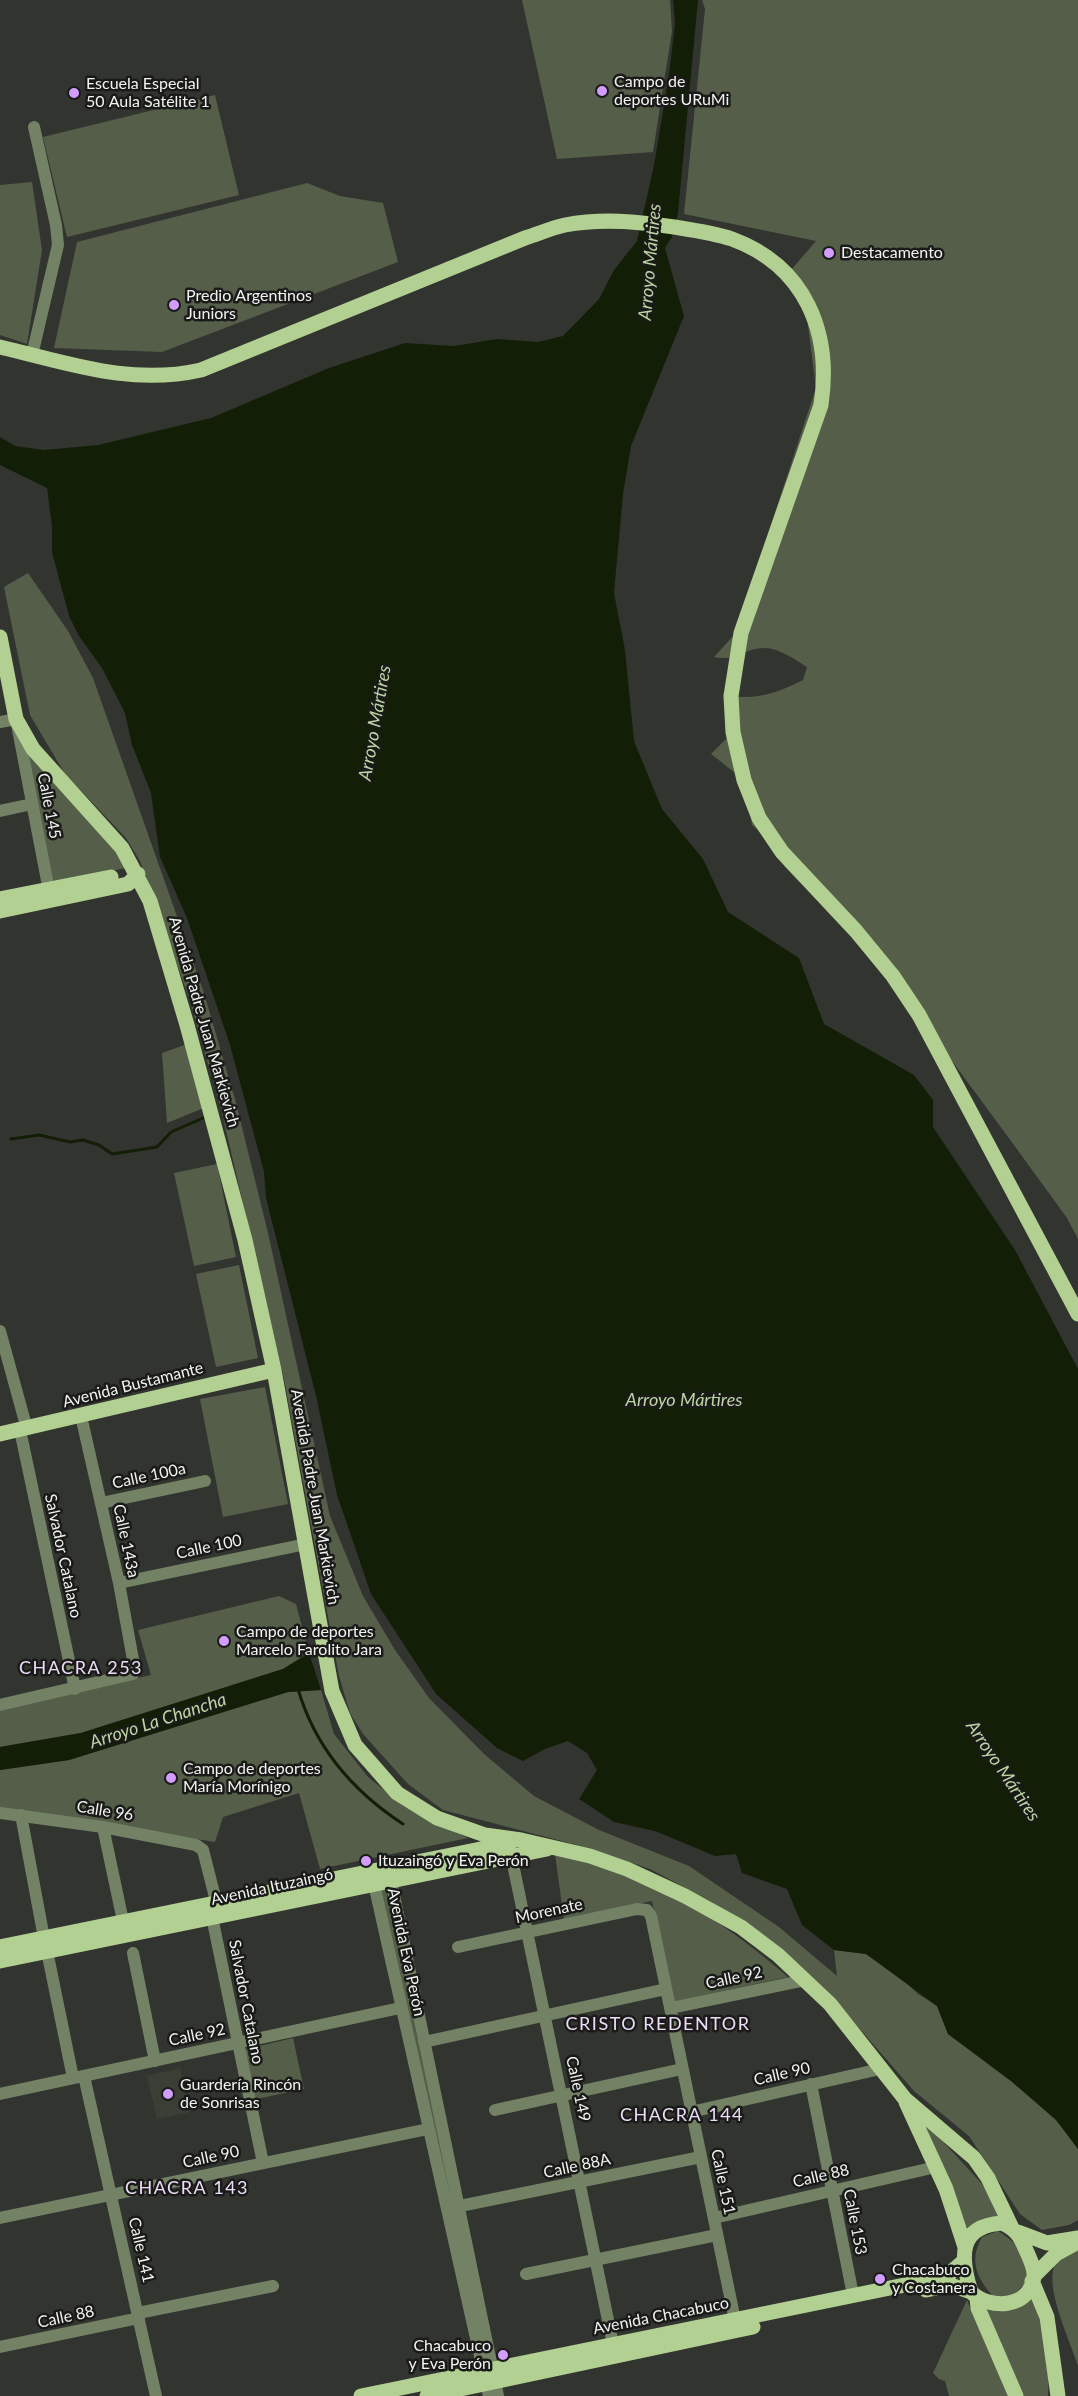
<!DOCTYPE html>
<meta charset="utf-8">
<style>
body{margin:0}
canvas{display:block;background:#32342f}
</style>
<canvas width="1078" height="2396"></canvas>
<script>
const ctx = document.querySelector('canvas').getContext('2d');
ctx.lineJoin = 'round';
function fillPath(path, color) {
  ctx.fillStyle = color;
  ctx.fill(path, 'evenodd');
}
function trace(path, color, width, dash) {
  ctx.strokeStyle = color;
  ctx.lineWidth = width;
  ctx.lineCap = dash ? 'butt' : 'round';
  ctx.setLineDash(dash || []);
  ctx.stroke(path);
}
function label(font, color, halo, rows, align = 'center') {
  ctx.font = font + ' Lato,sans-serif';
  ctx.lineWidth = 5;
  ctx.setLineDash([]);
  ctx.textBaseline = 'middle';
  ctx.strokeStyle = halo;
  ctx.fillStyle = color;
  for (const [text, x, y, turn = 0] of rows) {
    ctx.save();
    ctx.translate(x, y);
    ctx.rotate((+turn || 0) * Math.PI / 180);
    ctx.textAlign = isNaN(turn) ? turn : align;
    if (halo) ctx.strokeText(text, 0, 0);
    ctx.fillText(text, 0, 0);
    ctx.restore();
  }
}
fillPath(new Path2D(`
 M180,2068L190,2112L157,2119L147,2076Z`), '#3a3f35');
fillPath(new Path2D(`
 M522,0H670L672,31L653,152L557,159Z
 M702,0H1078V1239L1067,1218L1011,1141L856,931L824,907L784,866L782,852L752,825L744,780L711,754L733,732L731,696C757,700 780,692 803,680L807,667C796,660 777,647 764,648C745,648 734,662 714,657L735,634L816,388L807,318L791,270L816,241L684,214L705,9Z
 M215,95L239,195L67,237L43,137Z
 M32,182L42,250L27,344L0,335V185Z
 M307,183L340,196L383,203L398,262L162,352L54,348L77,242Z
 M28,573L68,631L93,678L204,993L236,1103L268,1233L330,1516L363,1596L395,1650L429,1698L484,1754L534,1796L599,1830L689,1866L779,1927L837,1976L834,1950L866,1954L898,1975L918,1994L937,2006L948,2034L1011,2081L1057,2120L1078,2149V2220L1069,2225L1042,2230L1020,2214L969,2136L914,2091L825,1989L767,1939L710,1901L650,1869L592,1849L443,1810L408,1784L363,1734L350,1713L339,1676L284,1379L221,1109L189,998L140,861L126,838L65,774L30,715L4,587Z
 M23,738L119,852L126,868L51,883Z
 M190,1043L206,1107L167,1123L162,1053Z
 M217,1164L236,1257L194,1266L174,1173Z
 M239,1265L258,1358L216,1367L196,1274Z
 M265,1387L288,1504L223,1517L200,1399Z
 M279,1596L296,1604L309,1653L283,1669L81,1733L0,1747V1709L151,1675L138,1630Z
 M321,1690L334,1734L368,1777L405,1807L468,1838L320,1869L299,1793L223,1817L215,1842L0,1808V1770L69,1760L288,1692Z
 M555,1854C646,1871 719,1917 788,1977L671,2002L652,1901L564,1920Z
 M379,1886H385L486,2358Z
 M293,2038L304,2089L252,2100L242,2050Z
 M914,2110L982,2184L1002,2217L965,2232Z
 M998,2231C1020,2245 1027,2254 1027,2281L1012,2297H994C976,2278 969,2260 982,2237Z
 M1078,2243V2366C1070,2341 1048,2295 1053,2270C1056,2257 1068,2249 1078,2243Z
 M1034,2290L1049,2364L1048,2396H1022L984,2309Z
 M967,2300L1008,2396H949L945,2381L939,2379L933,2373Z`), '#545e49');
fillPath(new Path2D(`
 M673,0H698L678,213L672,237L665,248L684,316L631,446L623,494L614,593L625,650L634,741L662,809L703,859L728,912L799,958L824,1024L914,1075L933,1100V1127L1015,1250L1078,1369V2149L1056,2120L1011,2081L948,2034L937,2006L866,1954L834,1950L802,1925L787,1889L742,1873L736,1854L715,1856L655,1831L614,1822L579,1799L597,1770L587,1753L568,1741L545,1749L523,1761L497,1748L436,1694L371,1594L337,1495L316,1396L266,1198L264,1172L230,1045L187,918L160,857L151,793L132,745L125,713L102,668L79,636L69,616L52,552V526L47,488L0,465V437L15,446L44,450L98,445L211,418L329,368L405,343L454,346L497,339L538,342L563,336L599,299L614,270L637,241L654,165L669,75L675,23Z
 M309,1653L321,1690L288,1692L69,1760L0,1770V1747L81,1733L283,1669Z`), '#131e06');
trace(new Path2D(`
 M11,1139L39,1135L70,1142L83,1140L99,1145L112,1154L157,1147L171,1132L203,1118
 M298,1689C315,1747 354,1792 403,1824`), '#131e06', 3);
trace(new Path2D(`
 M32,355L58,245L56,225L34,127
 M0,722L16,719L50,896
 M0,811L32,804
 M0,1331L27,1429
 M20,1430L75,1689
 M101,1503L205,1481
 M119,1583L306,1544
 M0,1705L133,1674L134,1665L119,1583L81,1416
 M0,1813L103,1827L196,1845L203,1850L216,1901L212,1917L263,2163
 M21,1815L44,1938
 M103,1827L123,1921
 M510,1850L613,2344
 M458,1947L637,1909L647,1910L651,1916L735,2320
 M47,1951L73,2078
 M133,1953L155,2061
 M670,2008L805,1980
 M424,2042L666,1989
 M84,2076L156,2396
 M811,2084L853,2295
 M0,2094L400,2008
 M495,2110L682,2069
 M691,2112L880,2069
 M460,2206L701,2157
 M0,2218L428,2129
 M714,2218L936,2167
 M526,2274L717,2235
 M138,2313L273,2286
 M0,2347L139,2318
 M489,2396L374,1884L380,1869L391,1881L498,2396`), '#738264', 12);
trace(new Path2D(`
 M0,347C69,363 130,386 201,370L525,238C538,234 551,228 565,225C601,218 637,221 674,227C693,230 714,233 732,239C805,266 832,332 821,405L741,633L731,696L733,732L744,780L759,818L782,852L856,931L893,976L919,1015L1078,1314
 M0,637L16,719L33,749L122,848L150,901L187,1025L245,1240L274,1370L332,1691L355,1745L397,1793L437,1818L485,1835L521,1840L590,1856L627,1869L685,1896L741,1927L778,1955L830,2004L905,2099L974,2158L988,2178L1011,2226
 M0,899L111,877
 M0,911L128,884L138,874
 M0,1434L274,1370
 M0,1947L510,1843
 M0,1961L547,1849
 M906,2102L946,2189L965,2247
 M1002,2223C1016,2229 1020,2236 1026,2250C1029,2257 1035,2268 1034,2277C1029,2309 989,2310 971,2292C960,2257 958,2226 1002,2223Z
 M1018,2232L1047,2243L1078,2238
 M1034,2276L1056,2254L1076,2243
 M1032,2281L1047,2317L1058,2396
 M926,2290L951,2285L971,2292
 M977,2298L978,2308L1016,2396
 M361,2396L934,2279L949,2274L964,2261
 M427,2396L753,2327`), '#b2d092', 15);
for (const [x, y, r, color] of [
 [602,91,6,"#d29dfd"],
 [74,93,6,"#d29dfd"],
 [829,253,6,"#d29dfd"],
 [174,305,6,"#d29dfd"],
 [224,1641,6,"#d29dfd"],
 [171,1778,6,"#d29dfd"],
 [366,1861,6,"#d29dfd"],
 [168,2094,6,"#d29dfd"],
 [880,2279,6,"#d29dfd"],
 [503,2355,6,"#d29dfd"]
]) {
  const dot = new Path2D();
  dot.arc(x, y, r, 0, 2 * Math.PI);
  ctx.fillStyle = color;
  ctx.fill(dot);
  trace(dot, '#1a1b19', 2);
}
label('16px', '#f1f3f0', '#1a1b19', [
 ["Campo de",614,82],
 ["deportes URuMi",614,100],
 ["Escuela Especial",86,84],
 ["50 Aula Satélite 1",86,102],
 ["Destacamento",841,253],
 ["Predio Argentinos",186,296],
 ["Juniors",186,314],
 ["Campo de deportes",236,1632],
 ["Marcelo Farolito Jara",236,1650],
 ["Campo de deportes",183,1769],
 ["María Morínigo",183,1787],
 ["Ituzaingó y Eva Perón",378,1861],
 ["Guardería Rincón",180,2085],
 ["de Sonrisas",180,2103],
 ["Chacabuco",892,2270],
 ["y Costanera",892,2288],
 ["Chacabuco",491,2346,"right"],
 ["y Eva Perón",491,2364,"right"]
], 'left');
label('16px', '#f1f3f0', '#1a1b19', [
 ["Calle 145",49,806,79],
 ["Avenida Padre Juan Markievich",204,1022,74],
 ["Avenida Bustamante",133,1385,-14],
 ["Calle 100a",149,1476,-12],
 ["Avenida Padre Juan Markievich",315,1497,80],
 ["Calle 143a",126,1541,78],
 ["Calle 100",209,1547,-12],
 ["Salvador Catalano",63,1556,78],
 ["Calle 96",105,1811,9],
 ["Avenida Ituzaingó",272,1887,-12],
 ["Morenate",549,1911,-12],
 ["Avenida Eva Perón",406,1952,78],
 ["Calle 92",734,1978,-12],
 ["Salvador Catalano",246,2002,79],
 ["Calle 92",197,2035,-12],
 ["Calle 90",782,2074,-13],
 ["Calle 149",578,2089,78],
 ["Calle 90",211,2157,-12],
 ["Calle 88A",577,2166,-12],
 ["Calle 88",821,2176,-13],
 ["Calle 151",723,2182,78],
 ["Calle 153",855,2222,79],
 ["Calle 141",141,2250,77],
 ["Avenida Chacabuco",661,2316,-11],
 ["Calle 88",66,2317,-12]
]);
label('italic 18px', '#bcd5a2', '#1a1b19', [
 ["Arroyo Mártires",650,262,-85],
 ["Arroyo Mártires",375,723,-80],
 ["Arroyo Mártires",684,1400],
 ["Arroyo La Chancha",158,1721,-18],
 ["Arroyo Mártires",1003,1771,56]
]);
ctx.letterSpacing = '1.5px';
label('18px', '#ebdcf8', '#1a1b19', [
 ["CHACRA 253",81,1668],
 ["CRISTO REDENTOR",658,2024],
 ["CHACRA 144",682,2115],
 ["CHACRA 143",187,2188]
]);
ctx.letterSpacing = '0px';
</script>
